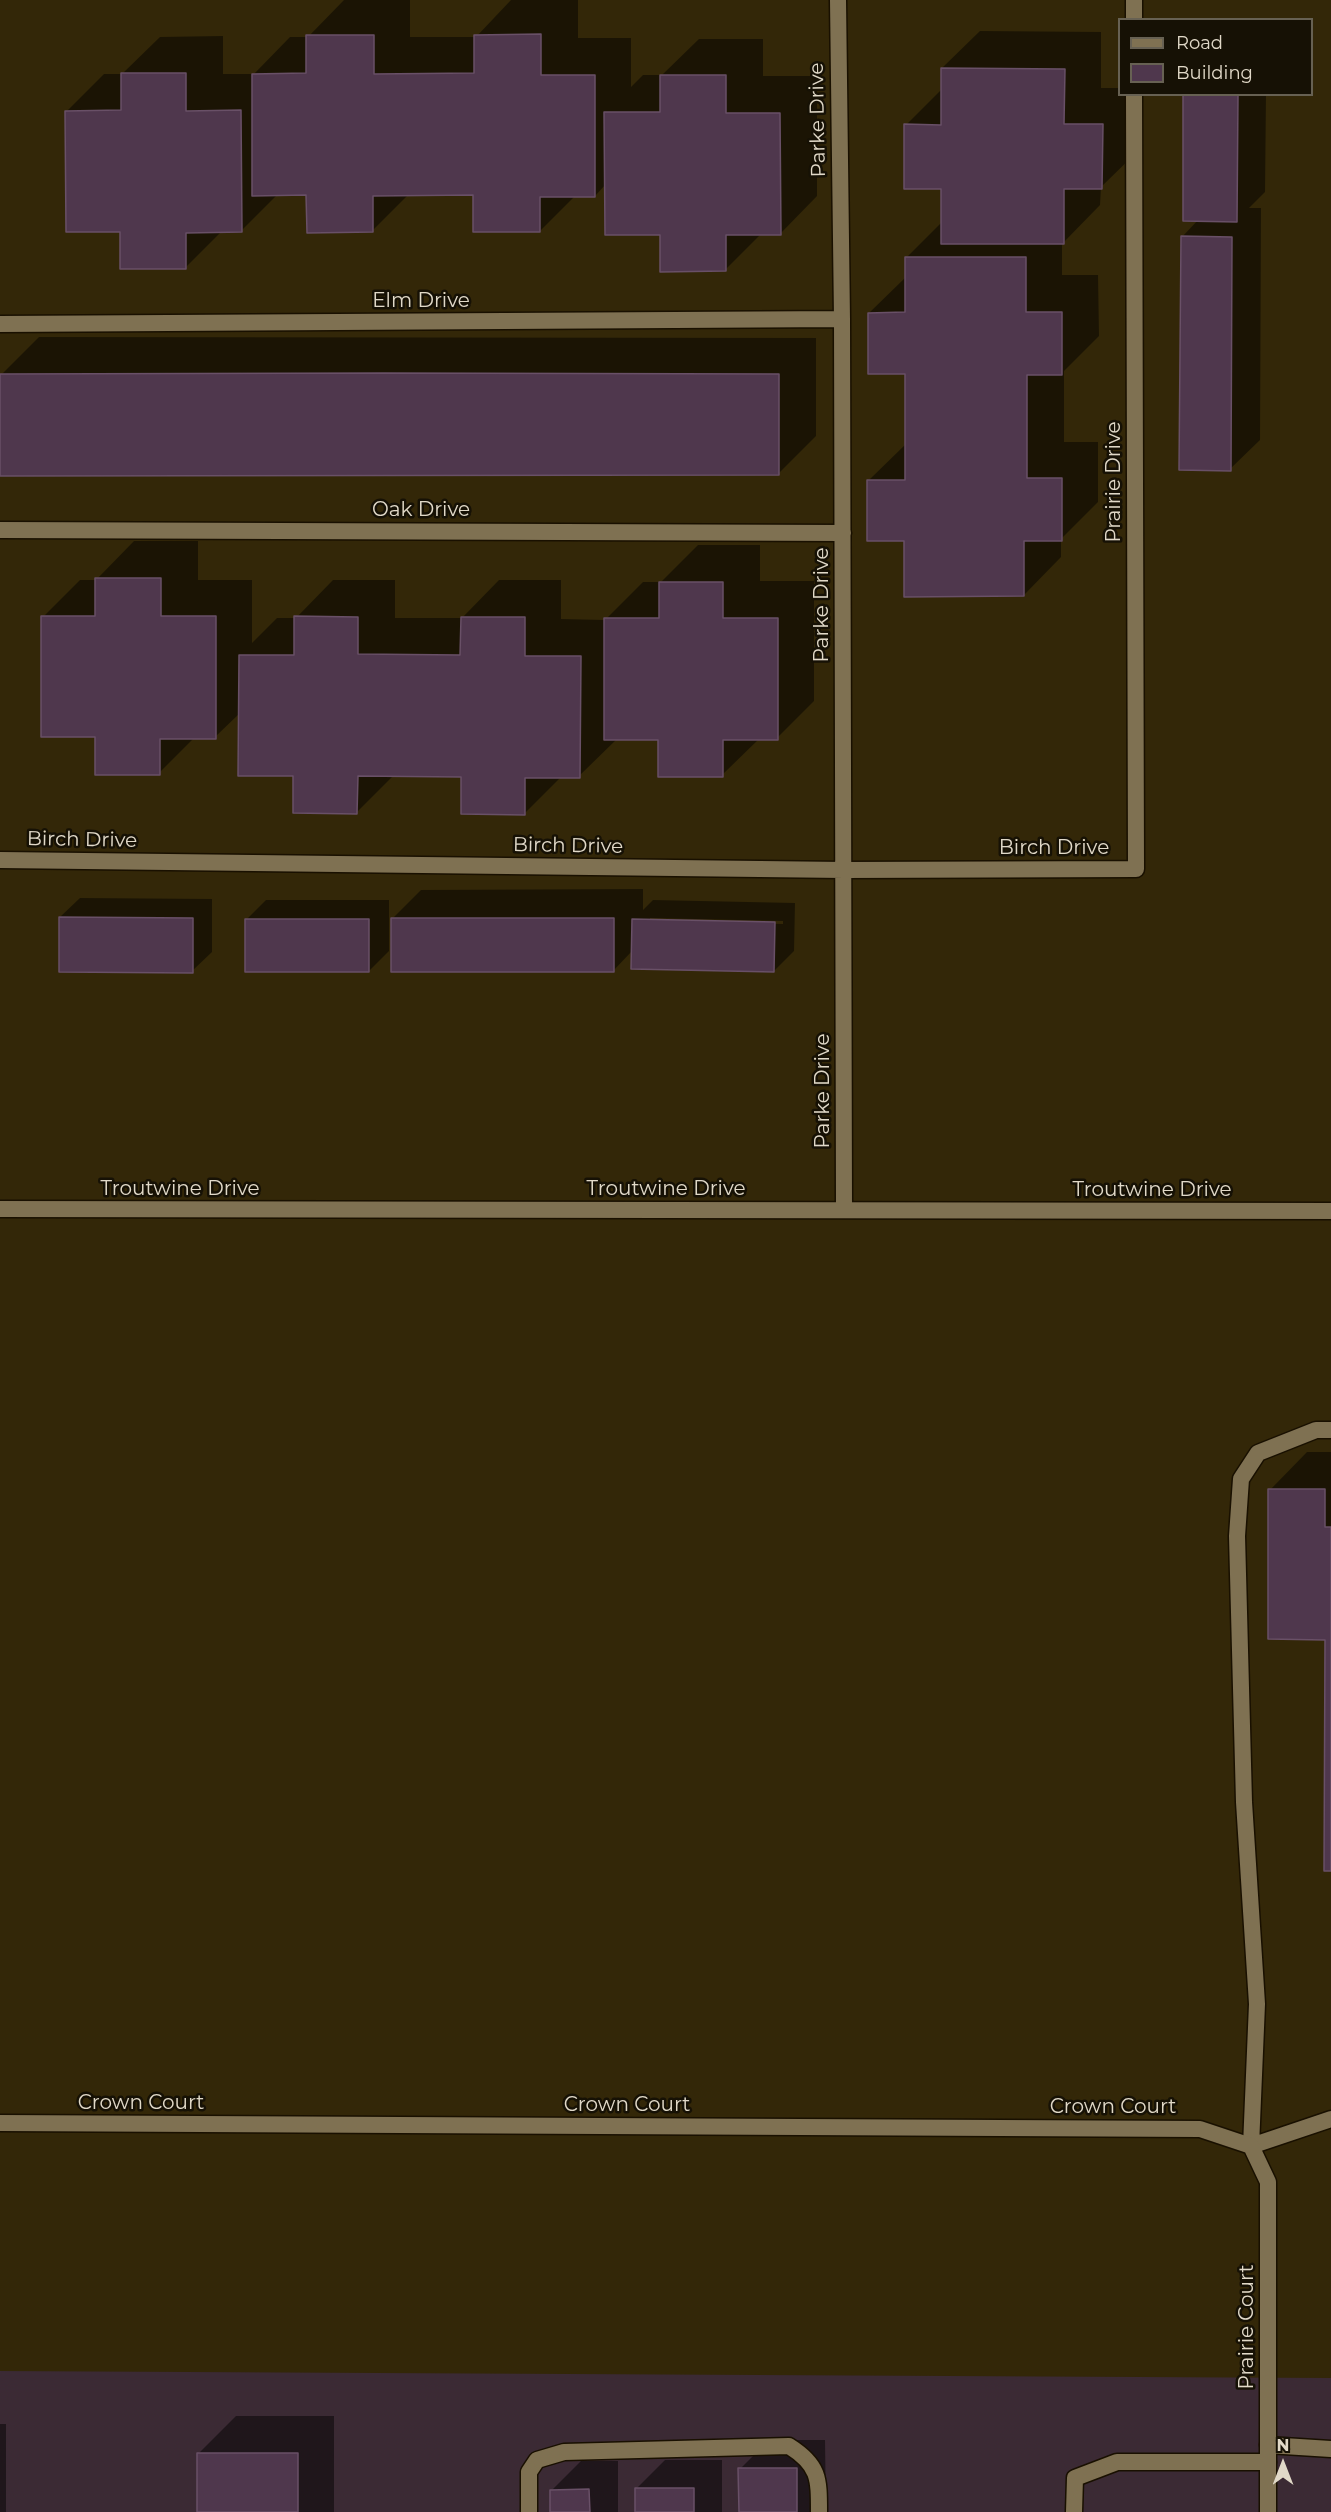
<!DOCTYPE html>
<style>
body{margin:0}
#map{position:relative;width:1331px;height:2512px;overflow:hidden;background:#332708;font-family:Montserrat,sans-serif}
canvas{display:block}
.legend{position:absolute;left:1118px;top:18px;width:195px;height:78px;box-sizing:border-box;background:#161105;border:2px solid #676153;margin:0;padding:8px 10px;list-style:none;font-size:18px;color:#e1d9c8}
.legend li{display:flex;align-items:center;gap:12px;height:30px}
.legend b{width:30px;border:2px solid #676153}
.north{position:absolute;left:1253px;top:2434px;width:60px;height:60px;-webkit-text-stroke:4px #161105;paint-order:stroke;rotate:0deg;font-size:16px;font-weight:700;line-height:24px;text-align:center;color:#e1d9c8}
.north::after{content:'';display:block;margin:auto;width:21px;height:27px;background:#e1d9c8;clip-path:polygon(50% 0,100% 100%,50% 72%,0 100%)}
</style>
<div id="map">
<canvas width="1331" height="2512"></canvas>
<ul class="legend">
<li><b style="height:8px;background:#7f7152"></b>Road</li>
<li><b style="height:16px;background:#4f374d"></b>Building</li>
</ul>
<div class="north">N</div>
</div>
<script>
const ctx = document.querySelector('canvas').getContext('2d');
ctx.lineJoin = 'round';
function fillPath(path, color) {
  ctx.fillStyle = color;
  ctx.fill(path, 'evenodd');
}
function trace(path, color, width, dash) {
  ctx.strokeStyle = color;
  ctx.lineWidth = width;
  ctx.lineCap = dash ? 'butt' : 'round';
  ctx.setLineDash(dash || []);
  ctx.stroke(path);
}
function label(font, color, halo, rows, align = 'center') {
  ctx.font = font + ' Montserrat,sans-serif';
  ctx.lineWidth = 5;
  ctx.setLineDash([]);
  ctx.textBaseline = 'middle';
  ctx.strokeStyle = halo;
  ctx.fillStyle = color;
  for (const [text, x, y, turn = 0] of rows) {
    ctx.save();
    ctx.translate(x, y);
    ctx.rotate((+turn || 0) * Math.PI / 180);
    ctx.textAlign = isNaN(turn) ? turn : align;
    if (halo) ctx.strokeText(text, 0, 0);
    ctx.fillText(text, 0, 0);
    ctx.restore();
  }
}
fillPath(new Path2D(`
 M0,2371L1331,2378V2512H0Z`), '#3b2a34');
fillPath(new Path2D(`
 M344,0H410V37H476L511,0H578V38H631V87L643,75H662L699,39H763V76H817V196L780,234H761L725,270L662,233L606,184L595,196H575L540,231L474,194H409L372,231L308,194H278L241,231H222L185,268L122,230L67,111L104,74H122L160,37L223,36V74H254L290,37H308Z
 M980,31L1101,32V88H1120V94H1139V150L1101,187L1100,205L1062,244V275H1098L1099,336L1064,371V442H1098V502L1061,539V557L1024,595L905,539L869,480L907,443L906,372L869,313L907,276V257L942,222L943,187L906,125L942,89V68Z
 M1185,94H1266L1265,192L1249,208H1261L1260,440L1230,469L1182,237L1198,220Z
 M39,337L816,338V436L779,473L2,374Z
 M134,541H198V580H252V643L277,618H296L333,580H395V618H462L499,580H561V619L605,620L643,582H661L698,545H760V581H814V701L777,738H760L722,775L660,738H618L579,776H562L524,814L462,775H394L357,812L240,713L215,737H195L159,773L97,736L43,617L80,580H96Z
 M643,889V910L653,900L795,903L794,951L774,971L632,951L614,970L392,919L421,890ZM650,918L783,921V924L650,921Z
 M80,898L212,899V952L192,971L60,917Z
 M266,900H389V951L369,971L246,920Z
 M1307,1452H1331V1869L1326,1638L1270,1490Z
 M236,2416H334V2512H199L198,2454Z
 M0,2424H6V2512H0Z
 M769,2440H825L826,2512H740V2469Z
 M665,2460H722V2512H636V2489Z
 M581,2461H618V2512H552V2490Z`), '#0007');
const building = new Path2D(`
 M541,34V75H595V197H540V232H473V195L373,196V232L307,233L306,195L252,196V74L306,73V35H374V74L474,73V35Z
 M941,68L1065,69L1064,124H1103L1102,189H1064V244H941V189H904V124L941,125Z
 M121,73H186V111L241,110L242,232L186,233V269H120V232H66L65,111L121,110Z
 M660,75H726V113H780L781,235H726V271L660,272V235H605L604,112H660Z
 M1183,94H1238L1237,222L1183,221Z
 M1181,236L1232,237L1231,471L1179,470Z
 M905,257H1026V312H1062V375H1027V478H1062V541H1024V596L904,597V541H867V480H905V374H868V313L905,312Z
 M384,373L779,374V475L0,476V374Z
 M95,578H161V616H216V739H160V775H95V737H41V616H95Z
 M659,582H723V618H778V740H723V777H658V740H604V618H659Z
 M294,616L358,617V654L460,655L461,617H525V656H581L580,778H525V815L461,814V777L358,776L357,814L293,813V776H238L239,655H294Z
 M59,917L193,918V973L59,972Z
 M391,918H614V972H391Z
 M245,919H369V972H245Z
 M632,919L775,922L774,972L631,969Z
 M1268,1489H1325V1527H1331V1871H1324L1325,1640L1268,1639Z
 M197,2453H298V2512H197Z
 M738,2468H797V2512H739Z
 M635,2488H694V2512H635Z
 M589,2489L590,2512H550V2490Z`);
fillPath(building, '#4f374d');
trace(building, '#695067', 1.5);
const service = new Path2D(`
 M1331,1430H1316L1258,1453L1241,1479L1237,1536L1244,1802L1257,2004L1251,2146L1331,2119
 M1268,2445L1331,2449
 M529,2512V2472L537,2460L564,2452L789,2446C819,2465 819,2478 819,2512
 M1074,2512L1075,2478L1117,2462H1268`);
const minor = new Path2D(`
 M838,0L842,319L844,1210
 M1134,0V20
 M0,324L842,319
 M0,530L843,533
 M0,860L844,870L1136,869L1134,94
 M0,1209L1331,1211
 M0,2123L1200,2129L1251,2146L1268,2182V2512`);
trace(service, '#191000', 19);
trace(minor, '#191000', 19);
trace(service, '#7f7152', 16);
trace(minor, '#7f7152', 16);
label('20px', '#e1d9c8', '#161105', [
 ["Parke Drive",818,120,-91],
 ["Elm Drive",421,301],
 ["Prairie Drive",1114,482,-90],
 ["Oak Drive",421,510],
 ["Parke Drive",822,605,-90],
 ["Birch Drive",82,840,1],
 ["Birch Drive",568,846,1],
 ["Birch Drive",1054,848],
 ["Parke Drive",823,1091,-90],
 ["Troutwine Drive",180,1189],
 ["Troutwine Drive",666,1189],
 ["Troutwine Drive",1152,1190],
 ["Crown Court",141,2103],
 ["Crown Court",627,2105],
 ["Crown Court",1113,2107],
 ["Prairie Court",1247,2327,-90]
]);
</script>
